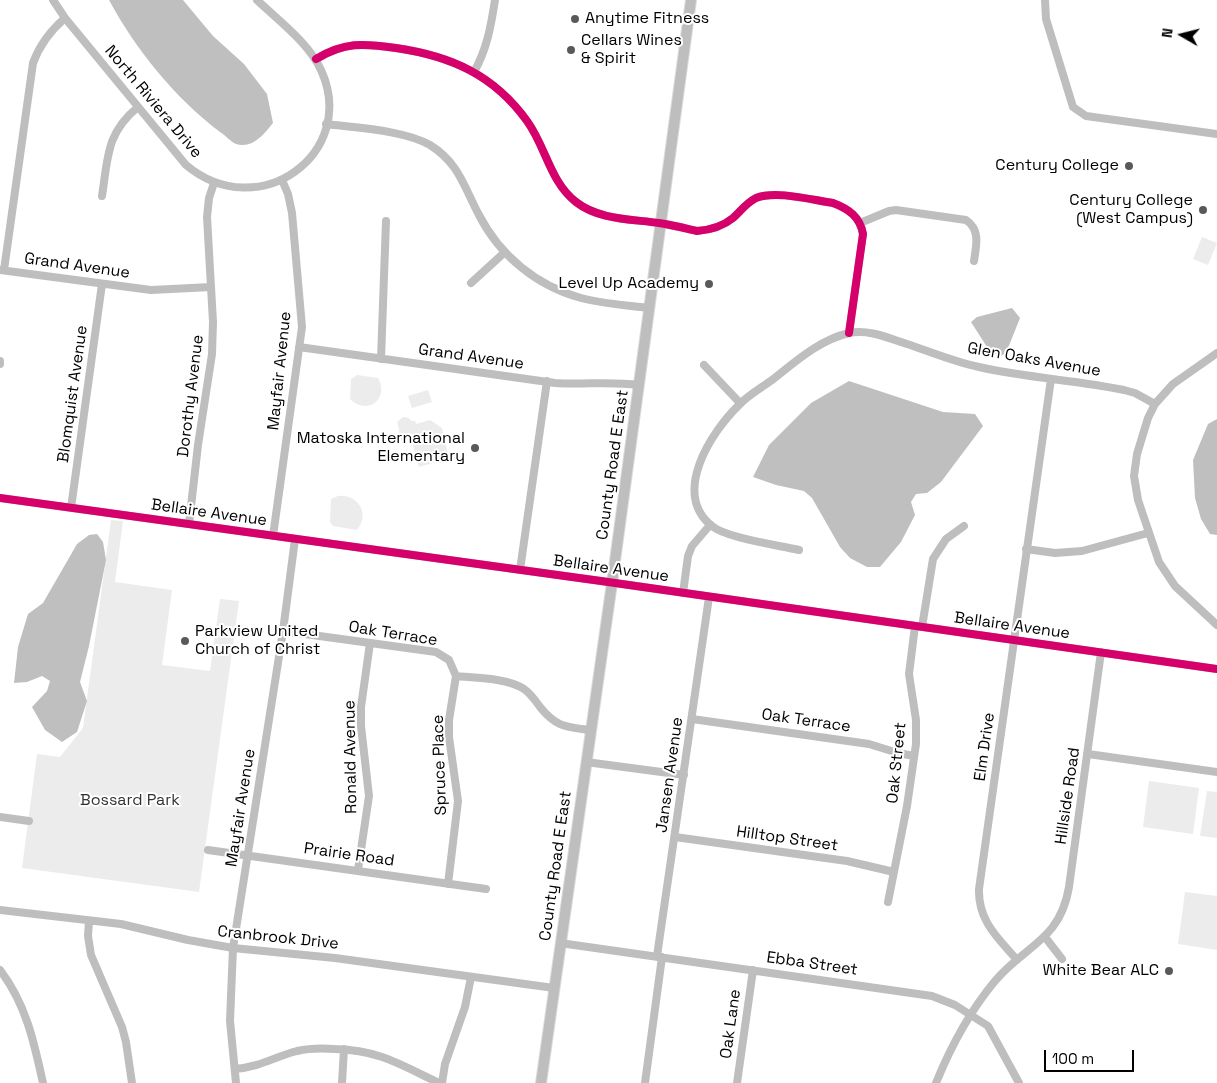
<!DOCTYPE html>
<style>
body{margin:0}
#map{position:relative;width:1217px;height:1083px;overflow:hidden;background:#fff;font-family:"Space Grotesk",sans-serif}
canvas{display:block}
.north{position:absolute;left:1157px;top:10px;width:50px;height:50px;-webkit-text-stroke:4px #fff;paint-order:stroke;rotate:278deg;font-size:14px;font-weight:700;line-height:20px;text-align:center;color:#000}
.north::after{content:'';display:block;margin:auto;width:18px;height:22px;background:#000;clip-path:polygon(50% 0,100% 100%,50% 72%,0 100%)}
.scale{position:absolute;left:1044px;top:1050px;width:90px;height:22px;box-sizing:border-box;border:2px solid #000;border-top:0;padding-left:6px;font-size:15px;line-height:18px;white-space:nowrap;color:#000;-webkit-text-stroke:4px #fff;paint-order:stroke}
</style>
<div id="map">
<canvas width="1217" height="1083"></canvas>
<div class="north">N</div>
<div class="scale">100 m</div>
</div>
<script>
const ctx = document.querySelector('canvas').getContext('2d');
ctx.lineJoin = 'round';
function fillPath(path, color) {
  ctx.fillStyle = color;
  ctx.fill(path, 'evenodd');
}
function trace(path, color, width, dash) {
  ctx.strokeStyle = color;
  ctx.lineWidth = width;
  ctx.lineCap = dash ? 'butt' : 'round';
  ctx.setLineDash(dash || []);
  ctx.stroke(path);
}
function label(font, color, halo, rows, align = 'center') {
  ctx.font = font + ' "Space Grotesk",sans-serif';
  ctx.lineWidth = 4;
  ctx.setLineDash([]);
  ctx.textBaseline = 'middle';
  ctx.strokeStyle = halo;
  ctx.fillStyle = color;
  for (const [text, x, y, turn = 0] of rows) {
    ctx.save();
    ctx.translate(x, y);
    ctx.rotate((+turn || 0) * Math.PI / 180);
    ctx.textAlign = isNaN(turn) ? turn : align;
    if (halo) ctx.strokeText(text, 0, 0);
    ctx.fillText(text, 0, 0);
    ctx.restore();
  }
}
fillPath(new Path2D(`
 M1202,237L1217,243L1208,265L1193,259Z
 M357,375L378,378C390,399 367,416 350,399L351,379Z
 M428,390L432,402L412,408L408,396Z
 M403,417L409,418L411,421H415L416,424L430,420L442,428L449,458L419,467L410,435L405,436V441L400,440L401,436H399V429L397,422Z
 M338,496C357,494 371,513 357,530L333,526L330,522L331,499Z
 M111,520L123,521L115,582L172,590L162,665L210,671L220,599L239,601L199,892L22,868L37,754L60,757L83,728Z
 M1149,781L1199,788L1193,834L1143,827Z
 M1207,791L1217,792V838L1200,836Z
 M1185,892L1217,896V950L1178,944Z`), '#ececec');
fillPath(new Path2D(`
 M109,0H183L213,36L244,64L267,94L273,123C264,134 253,149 236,144C231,142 225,135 220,132C175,98 136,50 109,0Z
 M1012,308L1020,318L1006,353L999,357L987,347L971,322L977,317Z
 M849,381L943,412L975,414L983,426L941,482L927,493L916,494L911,502L915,515L901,542L880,567H867L850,558L840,547L812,498L804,491L776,485L753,477L769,445L811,403Z
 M1217,419V535L1210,534L1201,519L1195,498L1193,460L1208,424Z
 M97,534L103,542L106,560L89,646L80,682L87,701L77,732L62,742L45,730L32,707L47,691L50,681L42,676L27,682L14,683L18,647L28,614L43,603L77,544L89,535Z`), '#bfbfbf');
const major = new Path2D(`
 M541,1083L612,583L691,0`);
trace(major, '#dbdbdb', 12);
trace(new Path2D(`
 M53,0L65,18L186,165C259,226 359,153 321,70C309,43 278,20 257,0
 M1045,0L1046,19L1073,107L1086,116L1217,134
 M316,59C344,42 363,43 396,48C451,56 494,75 527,121C546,147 550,182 576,202C599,220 631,219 659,223C672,225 684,228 697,231C710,230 722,227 733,218C741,211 746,203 756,198C776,190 812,200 833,203C849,209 860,217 863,234L849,333
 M474,72C487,49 491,26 495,0
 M326,124C356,128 404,130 430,145C459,163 464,187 479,215C500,256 537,286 581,298C603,304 627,305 649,308
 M102,196C108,158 106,133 138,107
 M860,223L889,211L896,210L966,220C981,230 976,246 974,261
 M0,270L151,290L211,287
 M4,270L33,63C40,44 50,31 65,18
 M471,283L505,252
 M299,347L555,383C583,385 610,381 639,385
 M1217,353L1173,384L1155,404L1148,418L1137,454L1134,476L1138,500L1159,562L1175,586L1217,625
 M381,359L386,221
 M0,364V361
 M704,365L740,403
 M0,498L601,581L1217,669
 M71,508L102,284
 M189,524L198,445L212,354L213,322L207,217L209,198L214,183
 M273,536L302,327L292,213L288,194L282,180
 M1026,549L1055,553L1082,551L1148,533
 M799,550C778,545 726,538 712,526C671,494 711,432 739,405C748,395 761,388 772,380C795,362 819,340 849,333C869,329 888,338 907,344C931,352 954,362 979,367C1027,378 1076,380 1124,390L1135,393L1155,404
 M520,570L547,381
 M683,593L688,556L692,546L710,525
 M922,627L933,559L946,539L964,526
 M283,631L436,652L449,660L456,676
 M456,676C476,678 508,678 524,689C531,694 535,700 540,707C556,727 566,727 590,730
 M692,719L869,744L898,753L914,756
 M1088,754L1217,772
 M586,762L684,775
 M0,817L29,821
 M675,837L847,861L894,872
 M208,850L486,889
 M358,870L369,796L361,726V707L370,643
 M448,884L458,801L449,737V720L456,676
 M888,902L907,806L916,744V720L909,674L915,626
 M0,910L121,924L188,940L233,948L335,958L554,988
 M89,921L88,936L91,955L122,1027L126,1042L132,1083
 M1045,937L1062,959
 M560,943L932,996L955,1005L988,1026L1019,1083
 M657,956L709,597
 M1017,960C998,938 978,921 979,889L1051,379
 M0,970C26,1004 34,1042 43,1083
 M235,1069C260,1067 274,1057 297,1051C310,1048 322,1048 335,1049C379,1050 401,1065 439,1083
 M236,1083L230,1021L233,948L283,631L295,539
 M342,1083L344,1049
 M442,1083L445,1064L465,1007L471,977
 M645,1083L662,957
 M737,1083L753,970
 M936,1083C951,1046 970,1011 995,981C1025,945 1060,941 1069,887L1101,652`), '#bebebe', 8);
trace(major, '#bebebe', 10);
trace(new Path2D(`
 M316,59C344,42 363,43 396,48C451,56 494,75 527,121C546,147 550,182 576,202C599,220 631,219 659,223C672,225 684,228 697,231C710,230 722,227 733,218C741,211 746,203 756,198C776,190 812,200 833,203C849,209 860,217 863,234L849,333
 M0,498L601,581L1217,669`), '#d6006c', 8);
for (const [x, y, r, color] of [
 [575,19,5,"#595959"],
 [571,50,5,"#595959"],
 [1129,166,5,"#595959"],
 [1203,210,5,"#595959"],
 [709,284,5,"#595959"],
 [475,448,5,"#595959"],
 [185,641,5,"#595959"],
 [1169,971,5,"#595959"]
]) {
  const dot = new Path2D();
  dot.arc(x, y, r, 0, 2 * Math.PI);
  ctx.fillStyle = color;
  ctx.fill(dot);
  trace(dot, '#fff', 2);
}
label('16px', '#000', '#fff', [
 ["Anytime Fitness",585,19,"left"],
 ["Cellars Wines",581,41,"left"],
 ["& Spirit",581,59,"left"],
 ["Century College",1119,166],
 ["Century College",1193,201],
 ["(West Campus)",1193,219],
 ["Level Up Academy",699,284],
 ["Matoska International",465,439],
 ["Elementary",465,457],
 ["Parkview United",195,632,"left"],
 ["Church of Christ",195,650,"left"],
 ["White Bear ALC",1159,971]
], 'right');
label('16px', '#000', '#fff', [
 ["North Riviera Drive",153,102,50],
 ["Grand Avenue",77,266,8],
 ["Grand Avenue",471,357,8],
 ["Glen Oaks Avenue",1034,360,10],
 ["Mayfair Avenue",280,371,-84],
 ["Blomquist Avenue",73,394,-82],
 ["Dorothy Avenue",191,396,-83],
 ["County Road E East",613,465,-82],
 ["Bellaire Avenue",209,513,8],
 ["Bellaire Avenue",611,569,8],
 ["Bellaire Avenue",1012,626,8],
 ["Oak Terrace",393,634,9],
 ["Oak Terrace",806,721,8],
 ["Elm Drive",985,747,-82],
 ["Ronald Avenue",351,757,-91],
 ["Oak Street",897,763,-84],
 ["Spruce Place",440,765,-92],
 ["Jansen Avenue",670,775,-82],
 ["Hillside Road",1068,796,-82],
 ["Mayfair Avenue",241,808,-81],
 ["Hilltop Street",787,839,8],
 ["Prairie Road",349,855,8],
 ["County Road E East",556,866,-82],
 ["Cranbrook Drive",278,938,6],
 ["Ebba Street",812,964,8],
 ["Oak Lane",731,1024,-82]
]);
label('16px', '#333', '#fff', [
 ["Bossard Park",130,801]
]);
</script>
